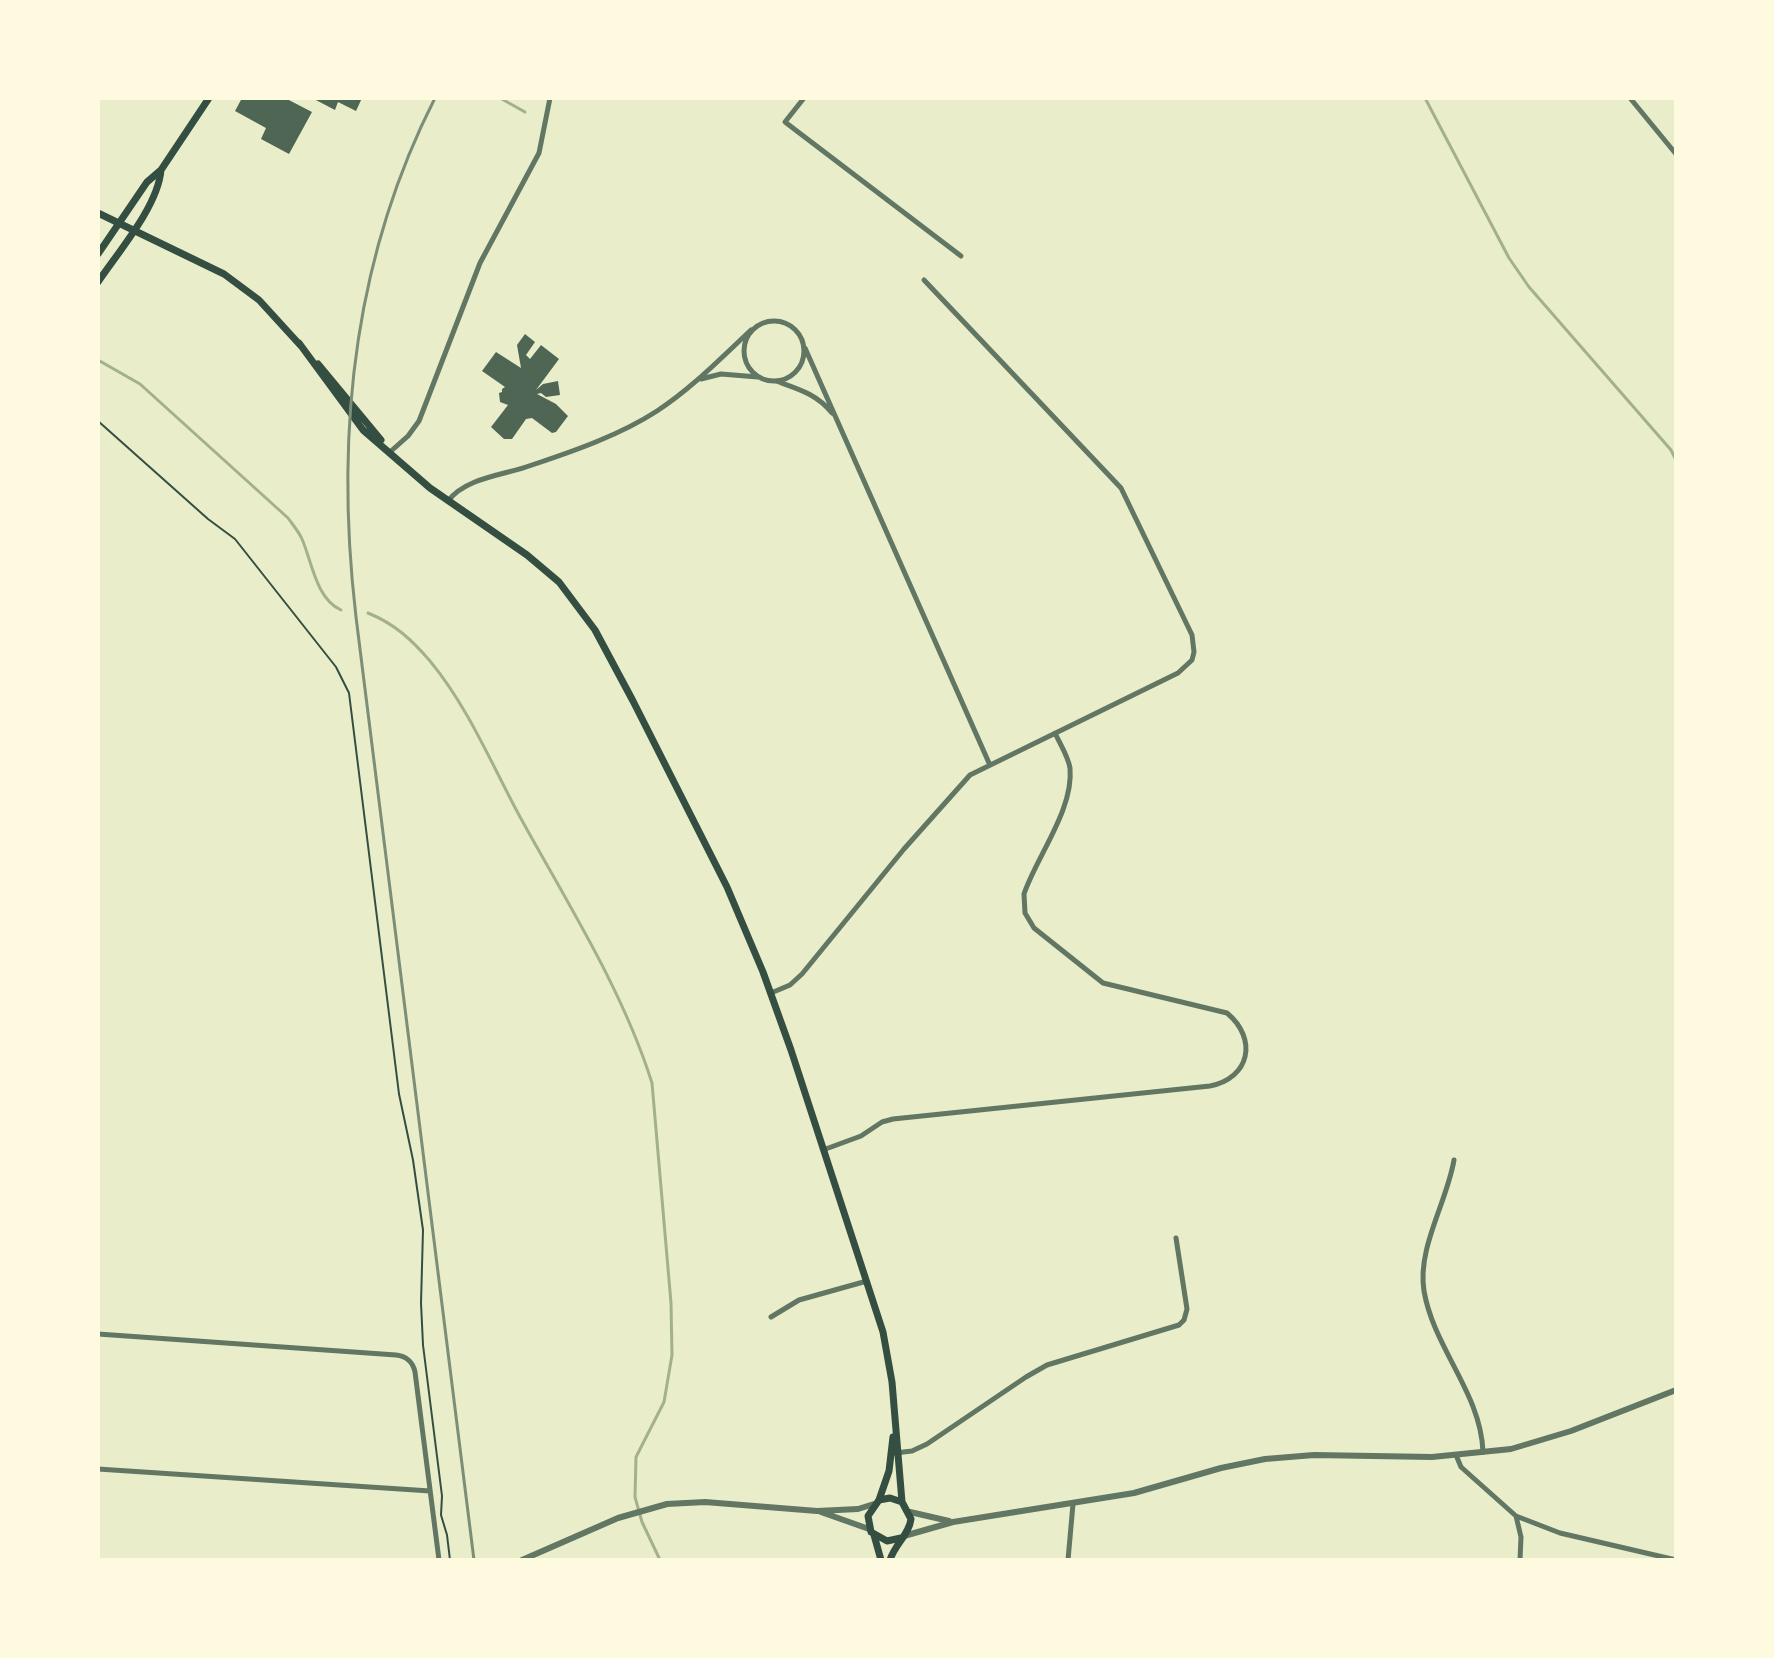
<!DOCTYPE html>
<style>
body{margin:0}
#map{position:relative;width:1774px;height:1658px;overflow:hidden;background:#e9edc9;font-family:"Nunito Sans",sans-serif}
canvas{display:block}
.frame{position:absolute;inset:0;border:100px solid #fefae0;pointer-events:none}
</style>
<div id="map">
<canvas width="1774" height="1658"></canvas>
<div class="frame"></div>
</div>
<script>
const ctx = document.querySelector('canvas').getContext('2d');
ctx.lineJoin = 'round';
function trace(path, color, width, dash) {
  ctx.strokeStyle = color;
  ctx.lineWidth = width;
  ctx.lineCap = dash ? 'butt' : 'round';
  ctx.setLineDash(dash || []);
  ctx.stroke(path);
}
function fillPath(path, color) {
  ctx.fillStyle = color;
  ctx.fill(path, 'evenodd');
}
trace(new Path2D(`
 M500,98L525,112
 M1425,98L1509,258L1529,287L1671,450L1676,460
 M98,360L140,384L288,518C293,525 299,532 302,539C312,562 316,599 341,610
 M368,613C395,624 412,640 430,661C468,707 491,763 519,815C566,901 622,988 652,1083L671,1303L672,1355L664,1402L636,1457L635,1497L642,1522L660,1560`), '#a3b18a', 3);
fillPath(new Path2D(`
 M242,98H285L312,112L289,154L261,139L266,128L235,111Z
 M312,98H362L356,111L338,102L335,110Z
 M525,334L535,342L526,355L530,359L541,345L559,359L536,390L543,384L558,381L560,395L546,397L541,393L537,394L556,404L568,416L556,432L552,433L532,418L526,419L512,439H504L491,427L508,405L500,402L499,393L502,392V389L505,387L482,371L496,352L521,368L517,345Z`), '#4f6655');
trace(new Path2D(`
 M98,421L208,519L235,539L336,667L349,693L399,1094L413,1160L423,1230L421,1303L423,1345L442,1496L441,1515L447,1535L450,1560`), '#344e41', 2);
trace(new Path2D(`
 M804,98L785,122L961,256
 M1630,98L1676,154
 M744 351a30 30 0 1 1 60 0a30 30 0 1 1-60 0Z
 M805,348L989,763
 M701,379L721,374L758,377
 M776,381C798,389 817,394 832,413
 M390,452L408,436L419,421L480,263L539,153L550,98
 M448,501C466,477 506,475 532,465C574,451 620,435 657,411C692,388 721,358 751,330
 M771,993L790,985L802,974L904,849L970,775L1178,673L1192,660L1194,652L1192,635L1121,488L924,280
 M823,1150L861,1136L882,1122L893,1119L1210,1086C1250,1078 1258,1039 1227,1013L1103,983L1034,928L1025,913L1024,894C1037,856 1074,809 1070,768C1068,756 1060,744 1055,733
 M1454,1160C1447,1202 1417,1248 1424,1291C1434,1349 1481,1393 1483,1452
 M771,1317L799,1300L867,1281
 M98,1334L396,1355C406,1356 413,1362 415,1372L439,1560
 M895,1453L912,1451L927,1444L1026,1377L1047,1365L1179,1325L1184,1320L1187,1309L1176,1238
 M1456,1455L1461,1467L1516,1516L1560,1533L1676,1560
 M98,1469L430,1491
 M1516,1516L1521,1537L1520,1560
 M1068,1560L1073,1504`), '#617663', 5);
trace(new Path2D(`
 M821,1512L869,1529
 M910,1512L949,1521
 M904,1536L953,1522L1134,1493L1221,1468L1265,1459L1314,1455L1432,1457L1511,1449L1571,1431L1676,1390
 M522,1560L618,1518L667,1504L705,1502L817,1511L858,1509L874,1504`), '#617663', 6);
trace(new Path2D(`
 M98,213L224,274L259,300L301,346
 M98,254L147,182L161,170L209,98
 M98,282C119,251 158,206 161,170
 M299,343L363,430L430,488L527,555L559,582L595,630L633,701L727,887L763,972L791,1050L883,1332L892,1382L902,1502
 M318,364L381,440
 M879,1500L889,1471L893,1437
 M874,1535L881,1560
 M890,1560C895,1544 909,1535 911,1519L902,1502L890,1498L879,1500L868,1516L871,1532L887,1541L901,1538`), '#344e41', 7);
trace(new Path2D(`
 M435,98C353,259 335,439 356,617L474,1560`), '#7c8e77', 3);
</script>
